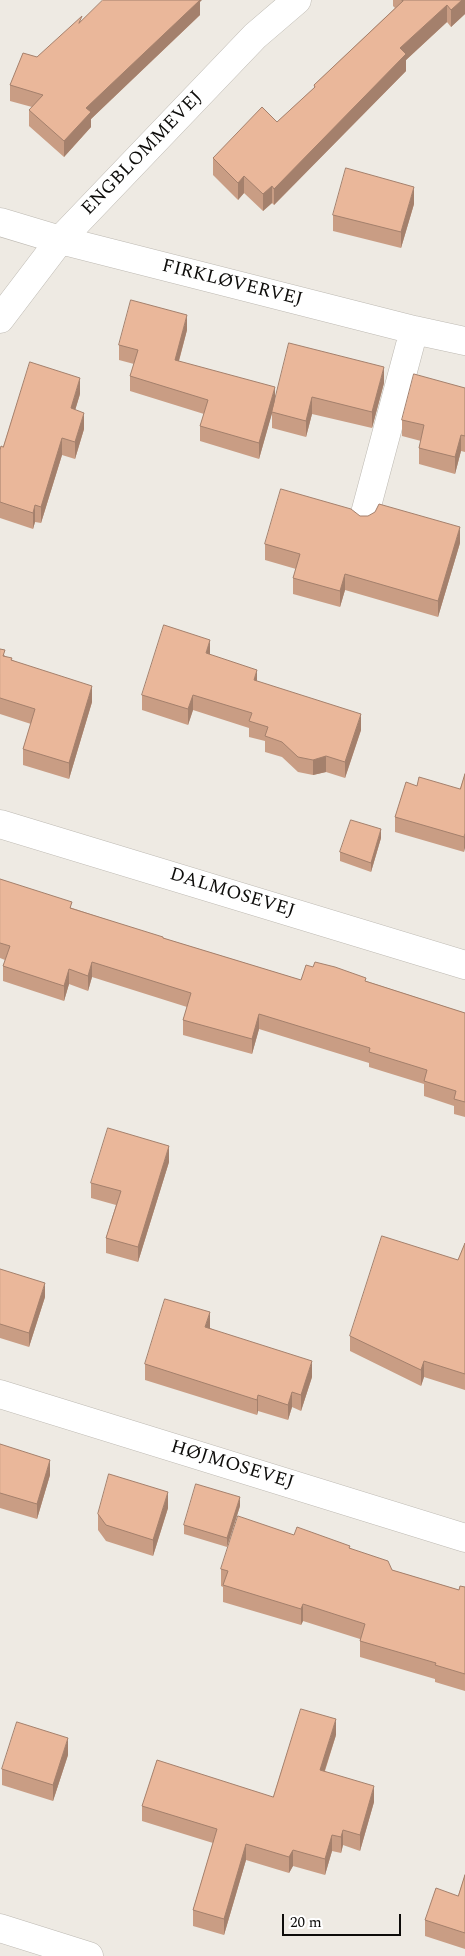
<!DOCTYPE html>
<meta charset="utf-8">
<style>
body{margin:0}
#map{position:relative;width:465px;height:1956px;overflow:hidden;background:#eeeae3;font-family:Spectral,serif}
canvas{display:block}
.scale{position:absolute;left:282px;top:1914px;width:119px;height:22px;box-sizing:border-box;border:2px solid #0d0c0a;border-top:0;padding-left:6px;font-size:15px;line-height:18px;white-space:nowrap;color:#0d0c0a;-webkit-text-stroke:4px #fff;paint-order:stroke}
</style>
<div id="map">
<canvas width="465" height="1956"></canvas>
<div class="scale">20 m</div>
</div>
<script>
const ctx = document.querySelector('canvas').getContext('2d');
ctx.lineJoin = 'round';
function trace(path, color, width, dash) {
  ctx.strokeStyle = color;
  ctx.lineWidth = width;
  ctx.lineCap = dash ? 'butt' : 'round';
  ctx.setLineDash(dash || []);
  ctx.stroke(path);
}
function fillPath(path, color) {
  ctx.fillStyle = color;
  ctx.fill(path, 'evenodd');
}
function label(font, color, halo, rows, align = 'center') {
  ctx.font = font + ' Spectral,serif';
  ctx.lineWidth = 4;
  ctx.setLineDash([]);
  ctx.textBaseline = 'middle';
  ctx.strokeStyle = halo;
  ctx.fillStyle = color;
  for (const [text, x, y, turn = 0] of rows) {
    ctx.save();
    ctx.translate(x, y);
    ctx.rotate((+turn || 0) * Math.PI / 180);
    ctx.textAlign = isNaN(turn) ? turn : align;
    if (halo) ctx.strokeText(text, 0, 0);
    ctx.fillText(text, 0, 0);
    ctx.restore();
  }
}
const minor = new Path2D(`
 M0,222L60,240L414,330L465,341
 M0,319L60,240L255,36L297,0
 M364,517L414,330
 M0,824L465,965
 M0,1394L465,1538
 M0,1928L89,1956`);
trace(minor, '#bdb9b2', 29);
trace(minor, '#fff', 28);
fillPath(new Path2D(`
 M393,0H465V14L451,27L447,22L406,60V71L274,205L272,203L263,211L244,193L238,200L213,175V158L277,122L314,88V85L395,8L393,6Z
 M200,2V15L91,119V127L64,157L29,126V110L32,107L10,101V85L82,20Z
 M414,204L401,248L333,231V215Z
 M187,330L179,361L275,401L384,383L372,428L312,414L306,437L272,428V412L273,409L259,459L200,441V426L204,414L130,391V376L134,364L119,360V345Z
 M465,388V452L461,451L455,474L419,464V448L421,441L402,436V420Z
 M80,394L75,410L84,429L75,459L62,455L41,523L35,522L33,529L0,518V450L3,447Z
 M360,516L460,543L438,617L345,590L340,607L293,594V578L296,569L265,560V544Z
 M0,649L5,656L92,702L69,779L23,765V749L31,724L0,714Z
 M210,655L257,682L361,730L345,778L326,772L313,775L298,772L282,757L265,752V741L249,737V728L193,710L188,725L142,710V695Z
 M465,774L464,852L395,832V817L417,786L460,789Z
 M381,838L371,872L340,861V852Z
 M0,879L72,908L163,938L301,980L366,981L465,1013V1117L454,1114V1106L424,1096V1084L369,1067V1063L259,1029L252,1054L183,1035V1020L187,1007L92,977L88,991L69,984L64,1001L3,981V966L5,960L0,958Z
 M169,1162L138,1262L106,1253V1238L116,1205L91,1198V1183Z
 M465,1243V1390L424,1377L421,1386L350,1351V1336L458,1260Z
 M0,1269L45,1297L29,1347L0,1338Z
 M210,1328L312,1377L301,1411L292,1407L288,1420L258,1411L257,1415L145,1380V1364Z
 M0,1444L50,1475L37,1519L0,1508Z
 M240,1506L227,1547L184,1534V1525Z
 M168,1508L153,1556L106,1541L98,1530V1514Z
 M294,1535L350,1548L392,1570L459,1590L465,1587V1691L435,1682V1679L360,1657V1639L303,1621L301,1625L223,1602V1587L221,1586V1569Z
 M336,1735L325,1771L374,1802L360,1851L343,1845L341,1853L332,1851L325,1875L293,1866L289,1873L246,1860L224,1935L193,1926V1910L213,1843L142,1821V1806L273,1797Z
 M68,1755L53,1801L2,1785V1769Z
 M465,1875V1949L425,1936V1920L458,1896Z`), '#c99d84');
fillPath(new Path2D(`
 M193,0H202L200,2V15L91,119V127L64,157V141L86,108Z
 M462,0H465V14L451,27V10Z
 M447,5V22L406,60V71L274,205V189L400,48Z
 M244,176V193L238,200V183Z
 M272,186V203L263,211V194Z
 M414,187V204L401,248V232Z
 M187,315V330L175,375V360Z
 M384,367V383L372,428V412Z
 M80,378V394L71,424V408Z
 M275,387V403L259,459V443Z
 M312,397V414L306,437V421Z
 M84,413V429L75,459V442Z
 M461,435V451L455,474V457Z
 M62,438V455L41,523V507Z
 M35,505V522L33,529V513Z
 M460,527V543L438,617V601Z
 M345,574V590L340,607V591Z
 M210,640V655L206,653Z
 M257,670V685L254,680Z
 M92,686V702L69,779V763Z
 M193,695V710L188,725V709Z
 M361,714V730L345,778V762Z
 M326,756V772L313,775V760Z
 M381,829V838L371,872V863Z
 M465,833V848L464,852V837Z
 M92,962V977L88,991V976Z
 M69,969V984L64,1001V986Z
 M259,1014V1029L252,1054V1039Z
 M169,1146V1162L138,1262V1247Z
 M45,1283V1297L29,1347V1333Z
 M210,1312V1328L205,1342V1327Z
 M312,1361V1377L301,1411V1395Z
 M424,1361V1377L421,1386V1370Z
 M292,1392V1407L288,1420V1405Z
 M258,1395V1411L257,1415V1400Z
 M50,1460V1475L37,1519V1504Z
 M168,1492V1508L153,1556V1540Z
 M240,1497V1506L227,1547V1538Z
 M303,1604V1621L301,1625V1609Z
 M336,1719V1735L320,1785V1770Z
 M68,1738V1755L53,1801V1785Z
 M374,1786V1802L360,1851V1835Z
 M343,1830V1845L341,1853V1837Z
 M332,1835V1851L325,1875V1859Z
 M246,1844V1860L224,1935V1919Z
 M293,1850V1866L289,1873V1857Z`), '#a4806c');
const building = new Path2D(`
 M103,0H200L86,108L91,112L64,141L29,110L43,95L10,85L23,53L37,57L82,16L79,23Z
 M402,0H462L451,10L447,5L400,48L406,54L274,189L272,186L263,194L244,176L238,183L213,158L262,107L277,122L315,87L314,85L403,1Z
 M346,168L414,187L401,232L333,215Z
 M131,300L187,315L175,360L275,387L259,443L200,426L208,400L130,376L138,350L119,345Z
 M289,343L384,367L372,412L312,397L306,421L272,412Z
 M30,362L80,378L71,408L84,413L75,442L62,438L41,507L35,505L33,513L0,502V450L1,446L3,447Z
 M414,374L465,388V436L461,435L455,457L419,448L424,425L402,420Z
 M281,489L351,509L360,516H368L375,512L379,504L460,527L438,601L345,574L340,591L293,578L300,554L265,544Z
 M164,625L210,640L206,653L257,670L254,680L361,714L345,762L326,756L313,760L298,757L282,742L265,736L268,727L249,721L252,713L193,695L188,709L142,695Z
 M0,649L5,650L3,656L12,658L11,660L92,686L69,763L23,749L35,709L0,698Z
 M465,774V833L464,837L395,817L406,782L417,786L419,777L460,789Z
 M351,820L381,829L371,863L340,852Z
 M0,879L72,902L70,908L163,937V938L301,980L306,965L313,967L315,962L335,967L366,978L365,981L465,1013V1102L454,1099L456,1091L424,1081L427,1070L369,1052L370,1048L259,1014L252,1039L183,1020L191,993L92,962L88,976L69,969L64,986L3,966L10,946L0,943Z
 M108,1128L169,1146L138,1247L106,1238L121,1191L91,1183Z
 M382,1236L458,1260L465,1243V1374L424,1361L421,1370L350,1336Z
 M0,1269L45,1283L29,1333L0,1324Z
 M165,1299L210,1312L205,1327L312,1361L301,1395L292,1392L288,1405L258,1395L257,1400L145,1364Z
 M0,1444L50,1460L37,1504L0,1493Z
 M109,1474L168,1492L153,1540L106,1525L98,1514Z
 M196,1484L240,1497L227,1538L184,1525Z
 M238,1516L294,1535L297,1527L350,1546L349,1548L388,1561L392,1570L459,1590L460,1586L465,1587V1674L435,1665L436,1663L360,1641L365,1624L303,1604L301,1609L223,1585L228,1571L221,1569Z
 M301,1709L336,1719L320,1770L374,1786L360,1835L343,1830L341,1837L332,1835L325,1859L293,1850L289,1857L246,1844L224,1919L193,1910L217,1829L142,1806L157,1760L273,1797Z
 M17,1722L68,1738L53,1785L2,1769Z
 M465,1875V1933L425,1920L436,1888L458,1896Z`);
fillPath(building, '#eab79a');
trace(building, '#a4806c', 1);
label('19px', '#0d0c0a', '#fff', [
 ["ENGBLOMMEVEJ",143,154,-46],
 ["FIRKLØVERVEJ",232,284,14],
 ["DALMOSEVEJ",232,894,17],
 ["HØJMOSEVEJ",232,1466,17]
]);
</script>
